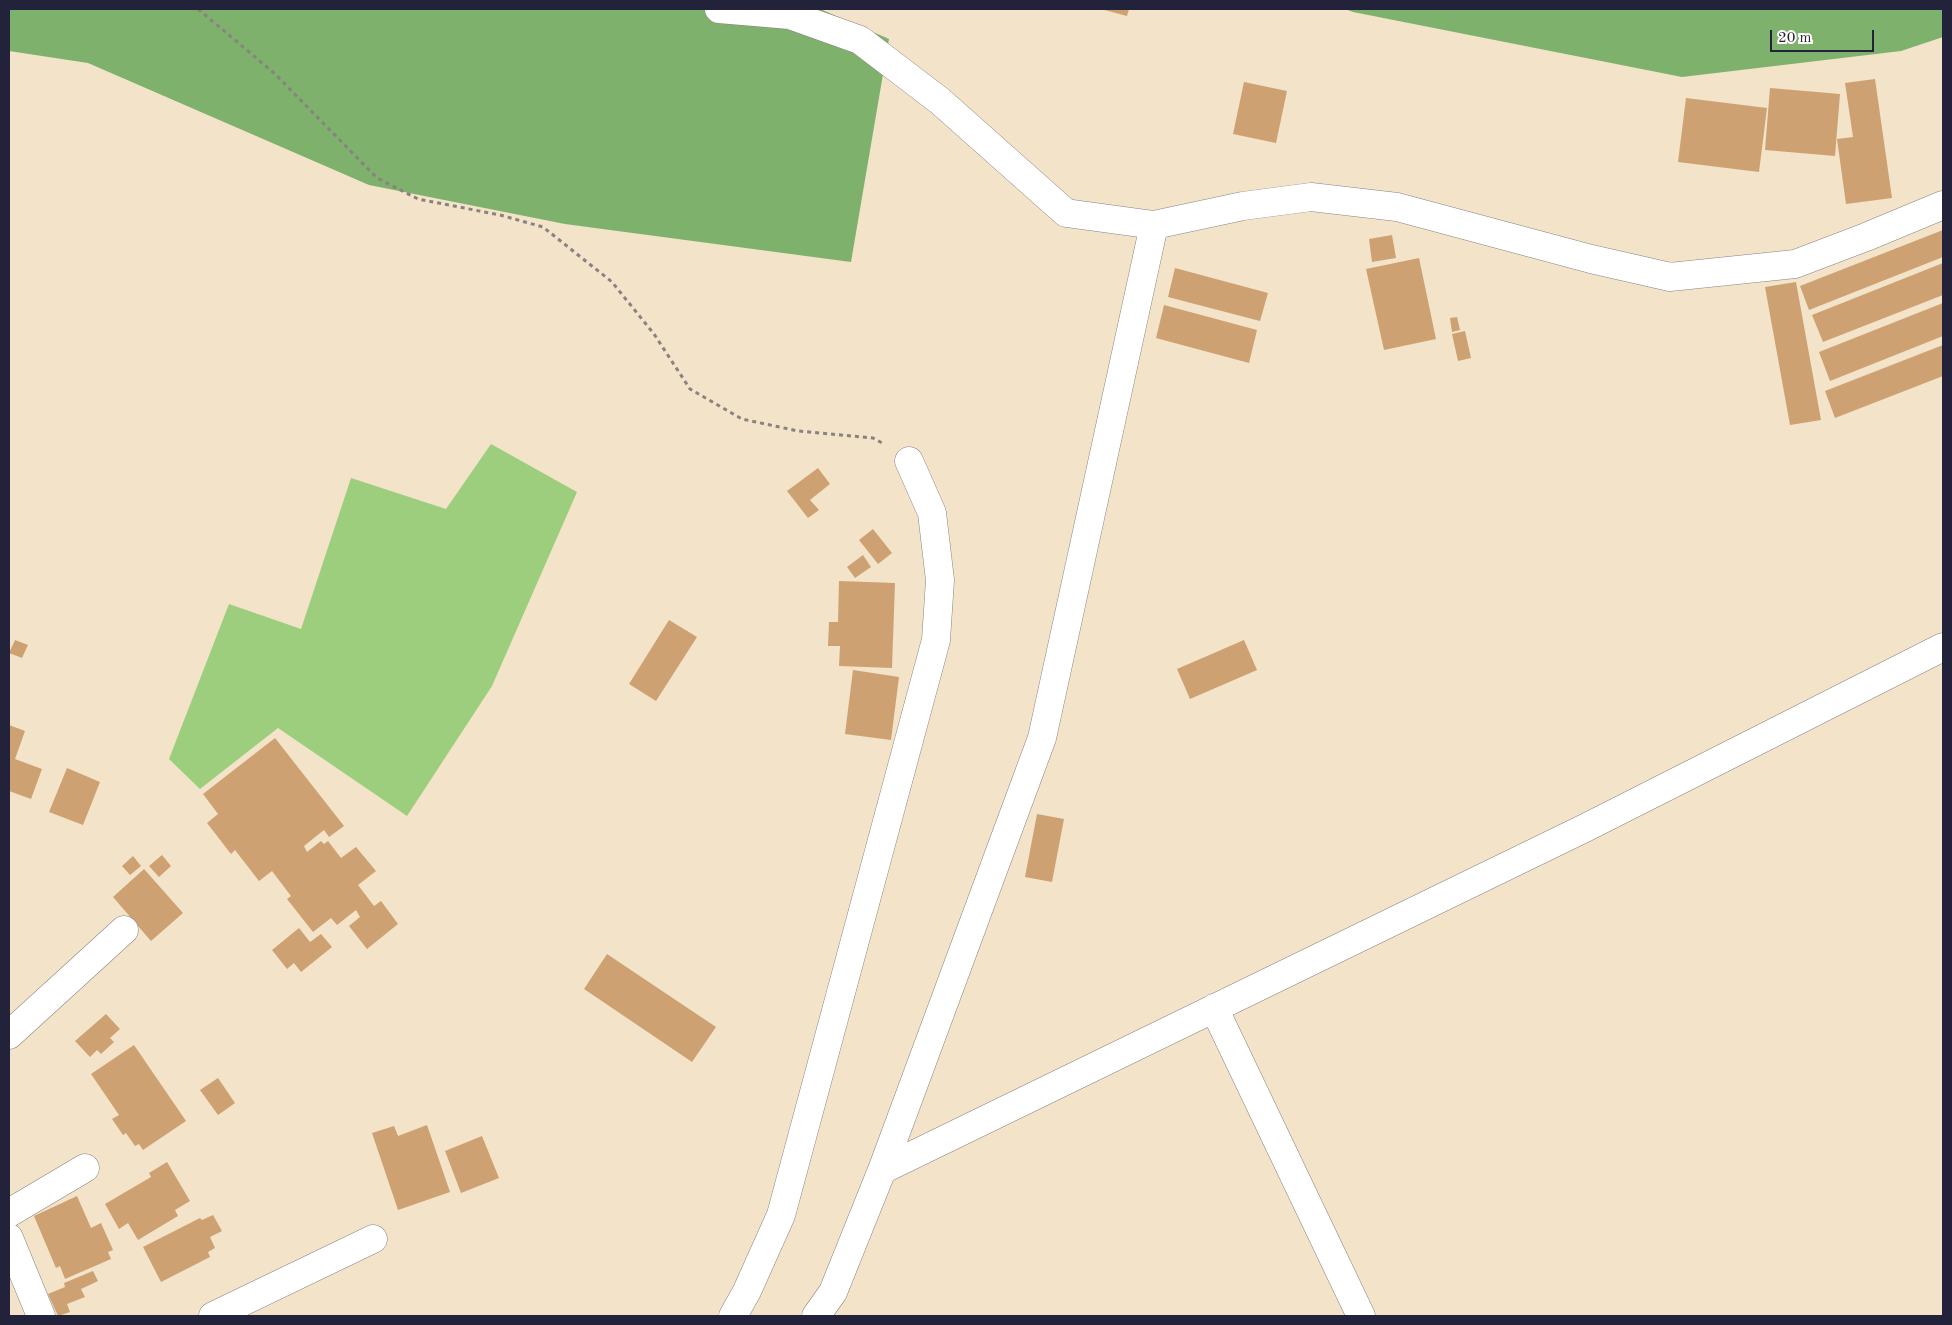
<!DOCTYPE html>
<style>
body{margin:0}
#map{position:relative;width:1952px;height:1325px;overflow:hidden;background:#f3e3c8;font-family:"Old Standard TT",serif}
canvas{display:block}
.frame{position:absolute;inset:0;border:10px solid #22223b;pointer-events:none}
.scale{position:absolute;left:1770px;top:30px;width:104px;height:22px;box-sizing:border-box;border:2px solid #22223b;border-top:0;padding-left:6px;font-size:15px;line-height:18px;white-space:nowrap;color:#22223b;-webkit-text-stroke:4px #fdfcf7;paint-order:stroke}
</style>
<div id="map">
<canvas width="1952" height="1325"></canvas>
<div class="frame"></div>
<div class="scale">20 m</div>
</div>
<script>
const ctx = document.querySelector('canvas').getContext('2d');
ctx.lineJoin = 'round';
function fillPath(path, color) {
  ctx.fillStyle = color;
  ctx.fill(path, 'evenodd');
}
function trace(path, color, width, dash) {
  ctx.strokeStyle = color;
  ctx.lineWidth = width;
  ctx.lineCap = dash ? 'butt' : 'round';
  ctx.setLineDash(dash || []);
  ctx.stroke(path);
}
fillPath(new Path2D(`
 M491,444L577,492L492,686L407,816L278,728L200,789L169,759L229,604L301,629L351,478L446,509Z`), '#9dce7d');
fillPath(new Path2D(`
 M9,9H820L889,39L851,262L565,224L369,185L88,63L9,51Z
 M1345,9H1943V37L1901,51L1682,77L1353,12Z`), '#7eb16c');
fillPath(new Path2D(`
 M1101,9H1129L1127,16Z
 M1875,79L1892,198L1846,204L1837,139L1853,137L1845,83Z
 M1244,82L1287,91L1276,143L1233,134Z
 M1770,88L1840,94L1835,156L1765,150Z
 M1686,98L1767,108L1759,172L1678,162Z
 M1943,230V257L1809,310L1800,286Z
 M1392,235L1396,258L1372,262L1369,239Z
 M1419,258L1436,339L1384,350L1366,269Z
 M1943,263V295L1823,342L1812,315Z
 M1175,268L1268,293L1260,321L1168,297Z
 M1796,282L1821,420L1790,425L1765,287Z
 M1943,303V336L1830,381L1819,352Z
 M1164,305L1257,330L1249,363L1156,338Z
 M1457,317L1460,330L1452,332L1450,318Z
 M1465,331L1471,358L1458,361L1452,334Z
 M1943,345V376L1835,418L1825,391Z
 M818,468L830,484L810,500L819,510L808,518L787,491Z
 M873,529L892,553L878,564L859,540Z
 M863,555L871,567L855,578L847,567Z
 M839,581L895,583L892,668L839,666L840,646H828L829,622H838Z
 M669,620L697,637L656,701L629,684Z
 M15,640L28,645L22,658L9,653Z
 M1244,640L1257,670L1190,699L1177,669Z
 M853,670L899,677L891,740L845,734Z
 M9,725L25,731L15,759L42,769L31,799L9,791Z
 M275,738L344,826L329,837L324,830L304,846L307,852L321,841L324,844L328,841L341,858L356,847L376,871L358,885L374,906L381,901L398,924L367,949L349,926L360,917L356,910L337,925L331,918L313,932L287,899L291,896L272,871L259,881L235,850L231,854L207,823L218,814L203,794Z
 M67,768L100,782L83,825L49,812Z
 M1037,814L1064,819L1052,882L1025,877Z
 M162,855L171,866L159,877L149,866Z
 M133,856L141,866L130,875L122,866Z
 M144,869L183,913L151,941L113,897Z
 M299,928L310,942L321,934L332,947L301,972L294,963L287,969L272,950Z
 M607,954L716,1027L692,1062L584,989Z
 M106,1014L120,1029L110,1038L114,1042L101,1054L97,1050L90,1057L75,1041Z
 M134,1045L186,1121L143,1150L139,1144L135,1146L126,1133L123,1135L112,1119L119,1115L91,1074Z
 M218,1078L235,1103L218,1115L200,1090Z
 M427,1125L450,1192L398,1210L372,1133L394,1126L398,1136Z
 M482,1136L499,1178L461,1193L445,1151Z
 M167,1162L190,1201L175,1210L178,1216L138,1240L128,1223L119,1229L105,1204L151,1177L149,1173Z
 M77,1196L91,1228L101,1223L113,1250L108,1252L111,1259L65,1279L60,1266L56,1268L34,1216Z
 M213,1215L222,1231L210,1237L215,1248L208,1252L210,1257L161,1282L143,1247L200,1218L202,1220Z
 M93,1271L98,1281L81,1289L85,1297L67,1304L70,1312L58,1316L48,1294L65,1287L64,1283Z`), '#cea173');
const minor = new Path2D(`
 M719,9L790,15L860,40L940,101L1066,213L1154,225L1243,206L1311,197L1397,207L1591,259L1670,277L1795,264L1866,237L1943,205
 M1214,1008L1361,1316
 M9,1035L124,930
 M882,1170L1585,828L1943,647
 M9,1213L85,1168
 M9,1238L41,1316
 M213,1316L373,1239
 M733,1316L747,1291L781,1215L936,640L940,580L932,513L909,461
 M816,1316L833,1292L882,1170L1042,738L1154,225`);
trace(minor, '#8a8282', 29);
trace(new Path2D(`
 M198,9L274,73L377,178L418,199L500,215L543,227L612,282L654,334L690,389L742,419L798,431L873,438L884,444`), '#8a8282', 3, [4, 4]);
trace(minor, '#fff', 28);
</script>
